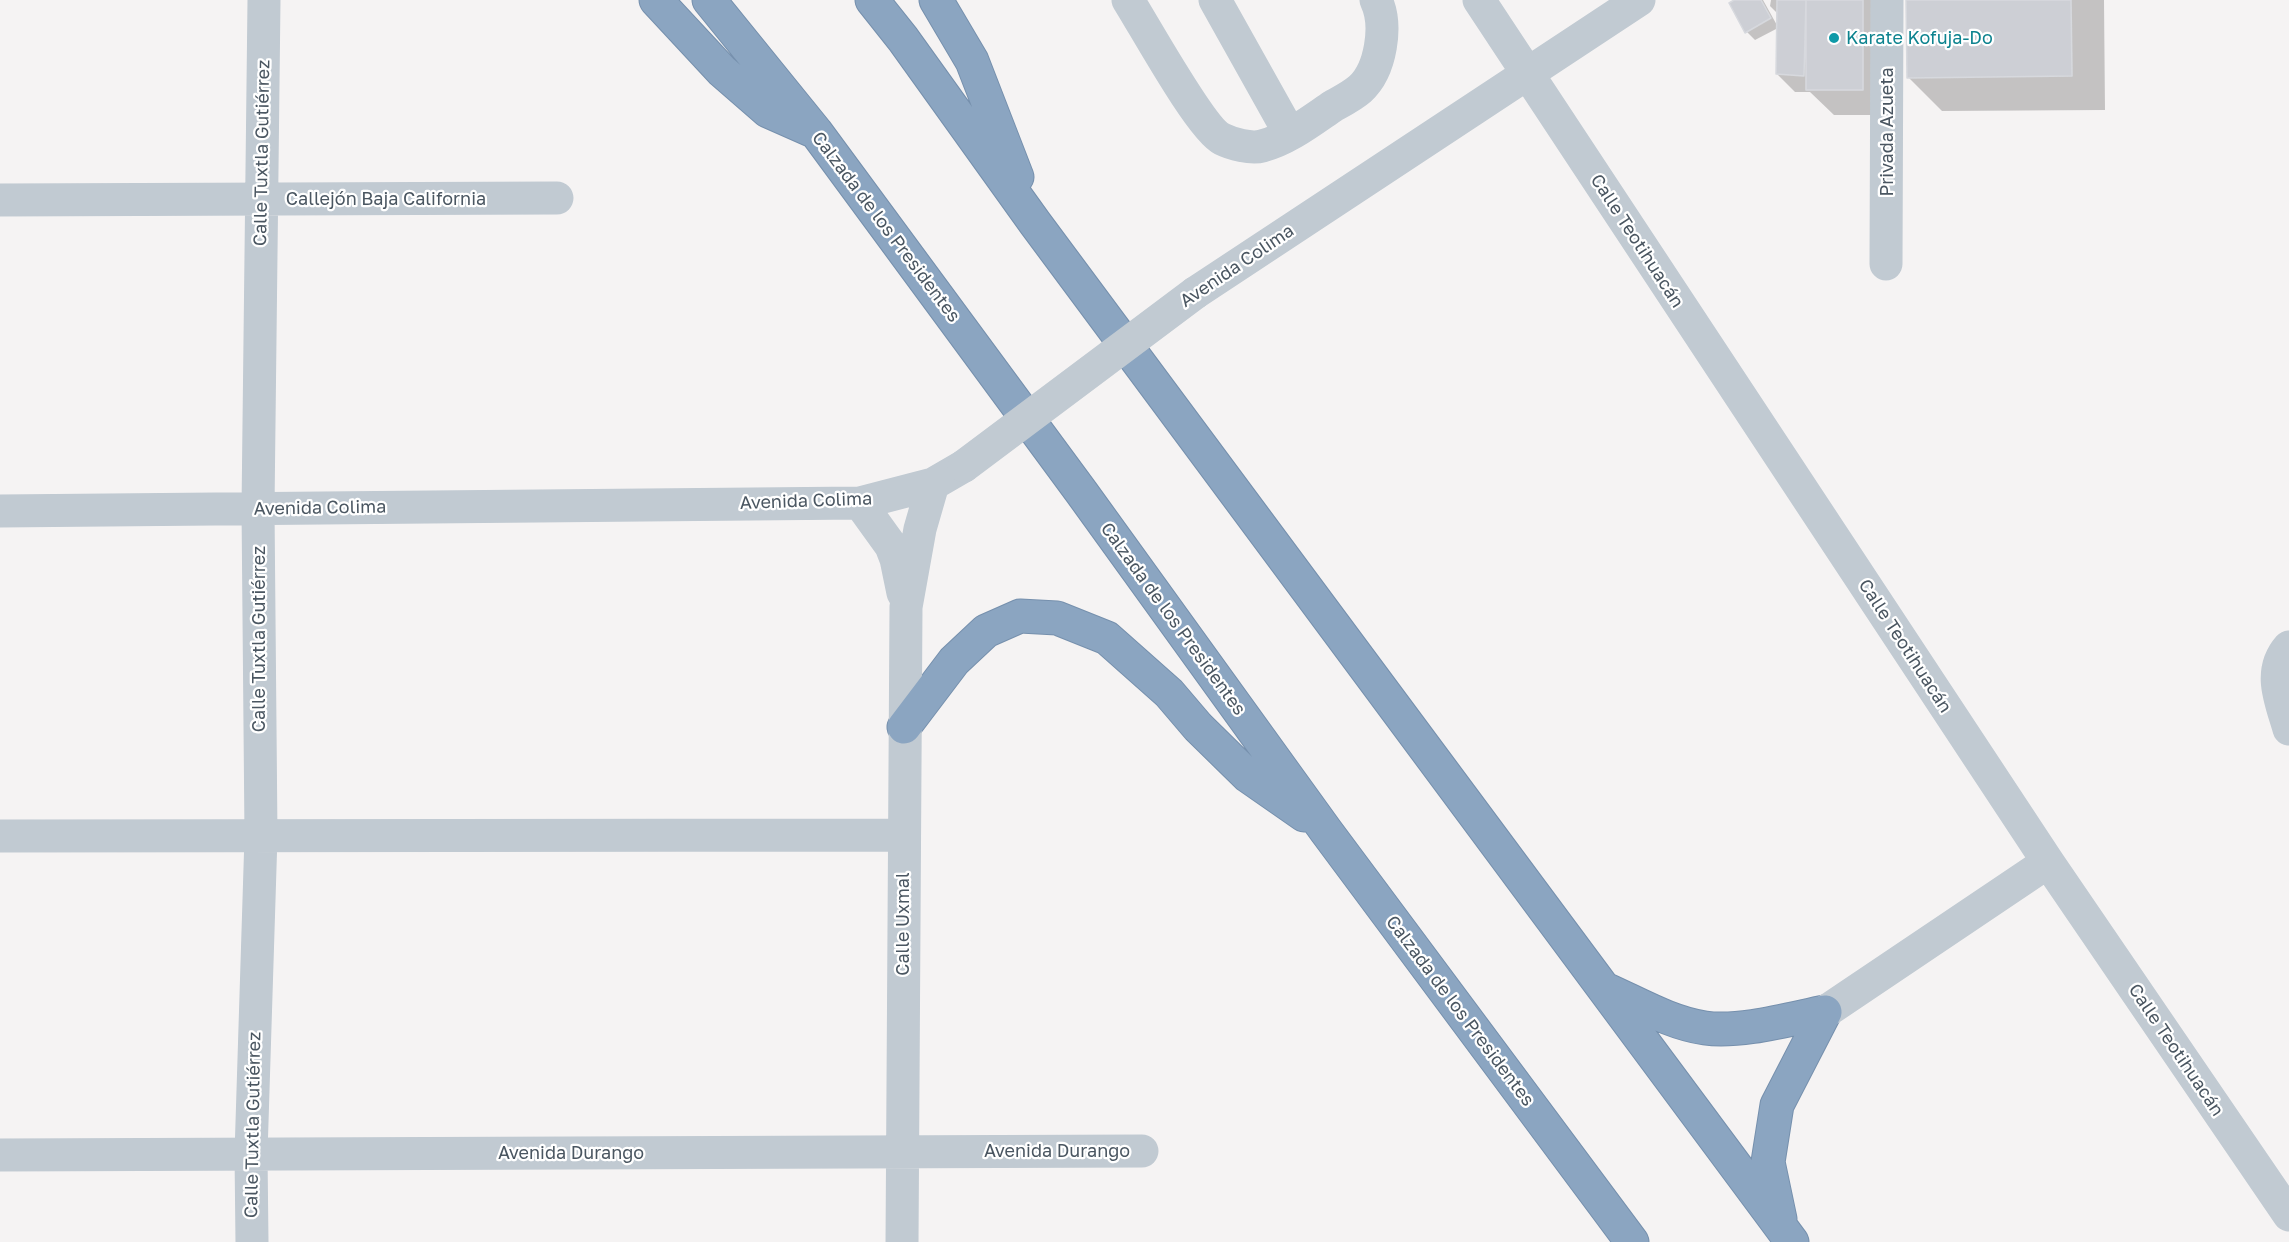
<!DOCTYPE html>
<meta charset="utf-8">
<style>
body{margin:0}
canvas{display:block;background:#f5f3f3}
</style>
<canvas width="2289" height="1242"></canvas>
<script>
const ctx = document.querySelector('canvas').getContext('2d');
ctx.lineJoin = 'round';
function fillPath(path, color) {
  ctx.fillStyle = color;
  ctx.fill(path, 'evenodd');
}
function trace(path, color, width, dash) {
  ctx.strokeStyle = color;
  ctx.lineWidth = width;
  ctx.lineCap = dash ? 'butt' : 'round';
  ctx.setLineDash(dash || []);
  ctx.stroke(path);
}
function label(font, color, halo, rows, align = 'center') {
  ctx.font = font + ' "Golos Text",sans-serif';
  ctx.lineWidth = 4.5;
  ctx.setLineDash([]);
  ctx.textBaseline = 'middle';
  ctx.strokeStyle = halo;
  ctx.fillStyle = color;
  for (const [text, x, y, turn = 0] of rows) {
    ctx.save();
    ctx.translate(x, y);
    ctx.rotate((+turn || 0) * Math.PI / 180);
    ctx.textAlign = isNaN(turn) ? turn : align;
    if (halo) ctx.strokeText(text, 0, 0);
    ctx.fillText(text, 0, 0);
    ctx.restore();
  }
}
fillPath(new Path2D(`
 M1737,0H1763L1778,27V14L1770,6L1771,0H1889V115H1834L1810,92H1795L1777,74L1778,28L1755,40L1747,32Z
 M1907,0H2104L2105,110L1942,111L1908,77Z`), '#0003');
const building = new Path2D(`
 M1734,0H1761L1771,18L1745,33L1729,3Z
 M1777,0H1806L1804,76L1776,74Z
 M1806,0H1863V90H1806Z
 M1906,0H2071L2072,76L1907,78Z`);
fillPath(building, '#cdcfd5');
trace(building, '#d7d9de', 1.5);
const highway = new Path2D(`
 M656,0L722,71L768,111L811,130
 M709,0L816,132L1082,493L1326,831L1632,1242
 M872,0L903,39L1035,223L1792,1242
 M936,0L972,61L1017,177
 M904,727L954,661L986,631L1020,616L1057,618L1107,638L1169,693L1198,727L1248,776L1304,815
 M1605,989C1637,1003 1670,1023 1705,1028C1740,1033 1790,1019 1825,1012
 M1780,1219L1768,1162L1777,1105L1825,1012`);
trace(highway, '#7690ad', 35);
trace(new Path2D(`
 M1128,0C1144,25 1201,129 1222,139C1232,144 1251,149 1262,146C1288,139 1311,121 1333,106C1342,101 1352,96 1360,89C1381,70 1388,25 1376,0
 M1215,0L1290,134
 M1479,0L2048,862L2289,1215
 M0,200L557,198
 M1886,264L1887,0
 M1195,293L1639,0
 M860,503L891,546L896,559L903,593
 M0,511L860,503L933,484L964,466
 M2289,647C2267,672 2281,701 2289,729
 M0,836L904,835
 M1825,1012L2048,862
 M0,1155L1142,1151
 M252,1242L251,1154L261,836L258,508L264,0
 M902,1242L906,607L920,529L933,484`), '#c1cad2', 33);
trace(highway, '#8ba5c1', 33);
trace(new Path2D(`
 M964,466L1195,293`), '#c1cad2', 33);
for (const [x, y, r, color] of [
 [1834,38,6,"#0f9aa8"]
]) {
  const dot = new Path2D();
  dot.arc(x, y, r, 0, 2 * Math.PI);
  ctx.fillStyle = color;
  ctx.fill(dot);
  trace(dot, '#fff', 2);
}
label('18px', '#0d838f', '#fff', [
 ["Karate Kofuja-Do",1846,38]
], 'left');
label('18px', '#4a5661', '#fff', [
 ["Privada Azueta",1887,132,-90],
 ["Calle Tuxtla Gutiérrez",262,153,-89],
 ["Callejón Baja California",386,199],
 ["Calzada de los Presidentes",886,227,53],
 ["Calle Teotihuacán",1637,241,57],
 ["Avenida Colima",1237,266,-34],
 ["Avenida Colima",806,501,-2],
 ["Avenida Colima",320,508,-1],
 ["Calzada de los Presidentes",1173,619,54],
 ["Calle Tuxtla Gutiérrez",259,639,-90],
 ["Calle Teotihuacán",1905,646,57],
 ["Calle Uxmal",903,924,-90],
 ["Calzada de los Presidentes",1460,1011,53],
 ["Calle Teotihuacán",2176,1050,56],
 ["Calle Tuxtla Gutiérrez",253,1125,-89],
 ["Avenida Durango",1057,1151],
 ["Avenida Durango",571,1153]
]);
</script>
